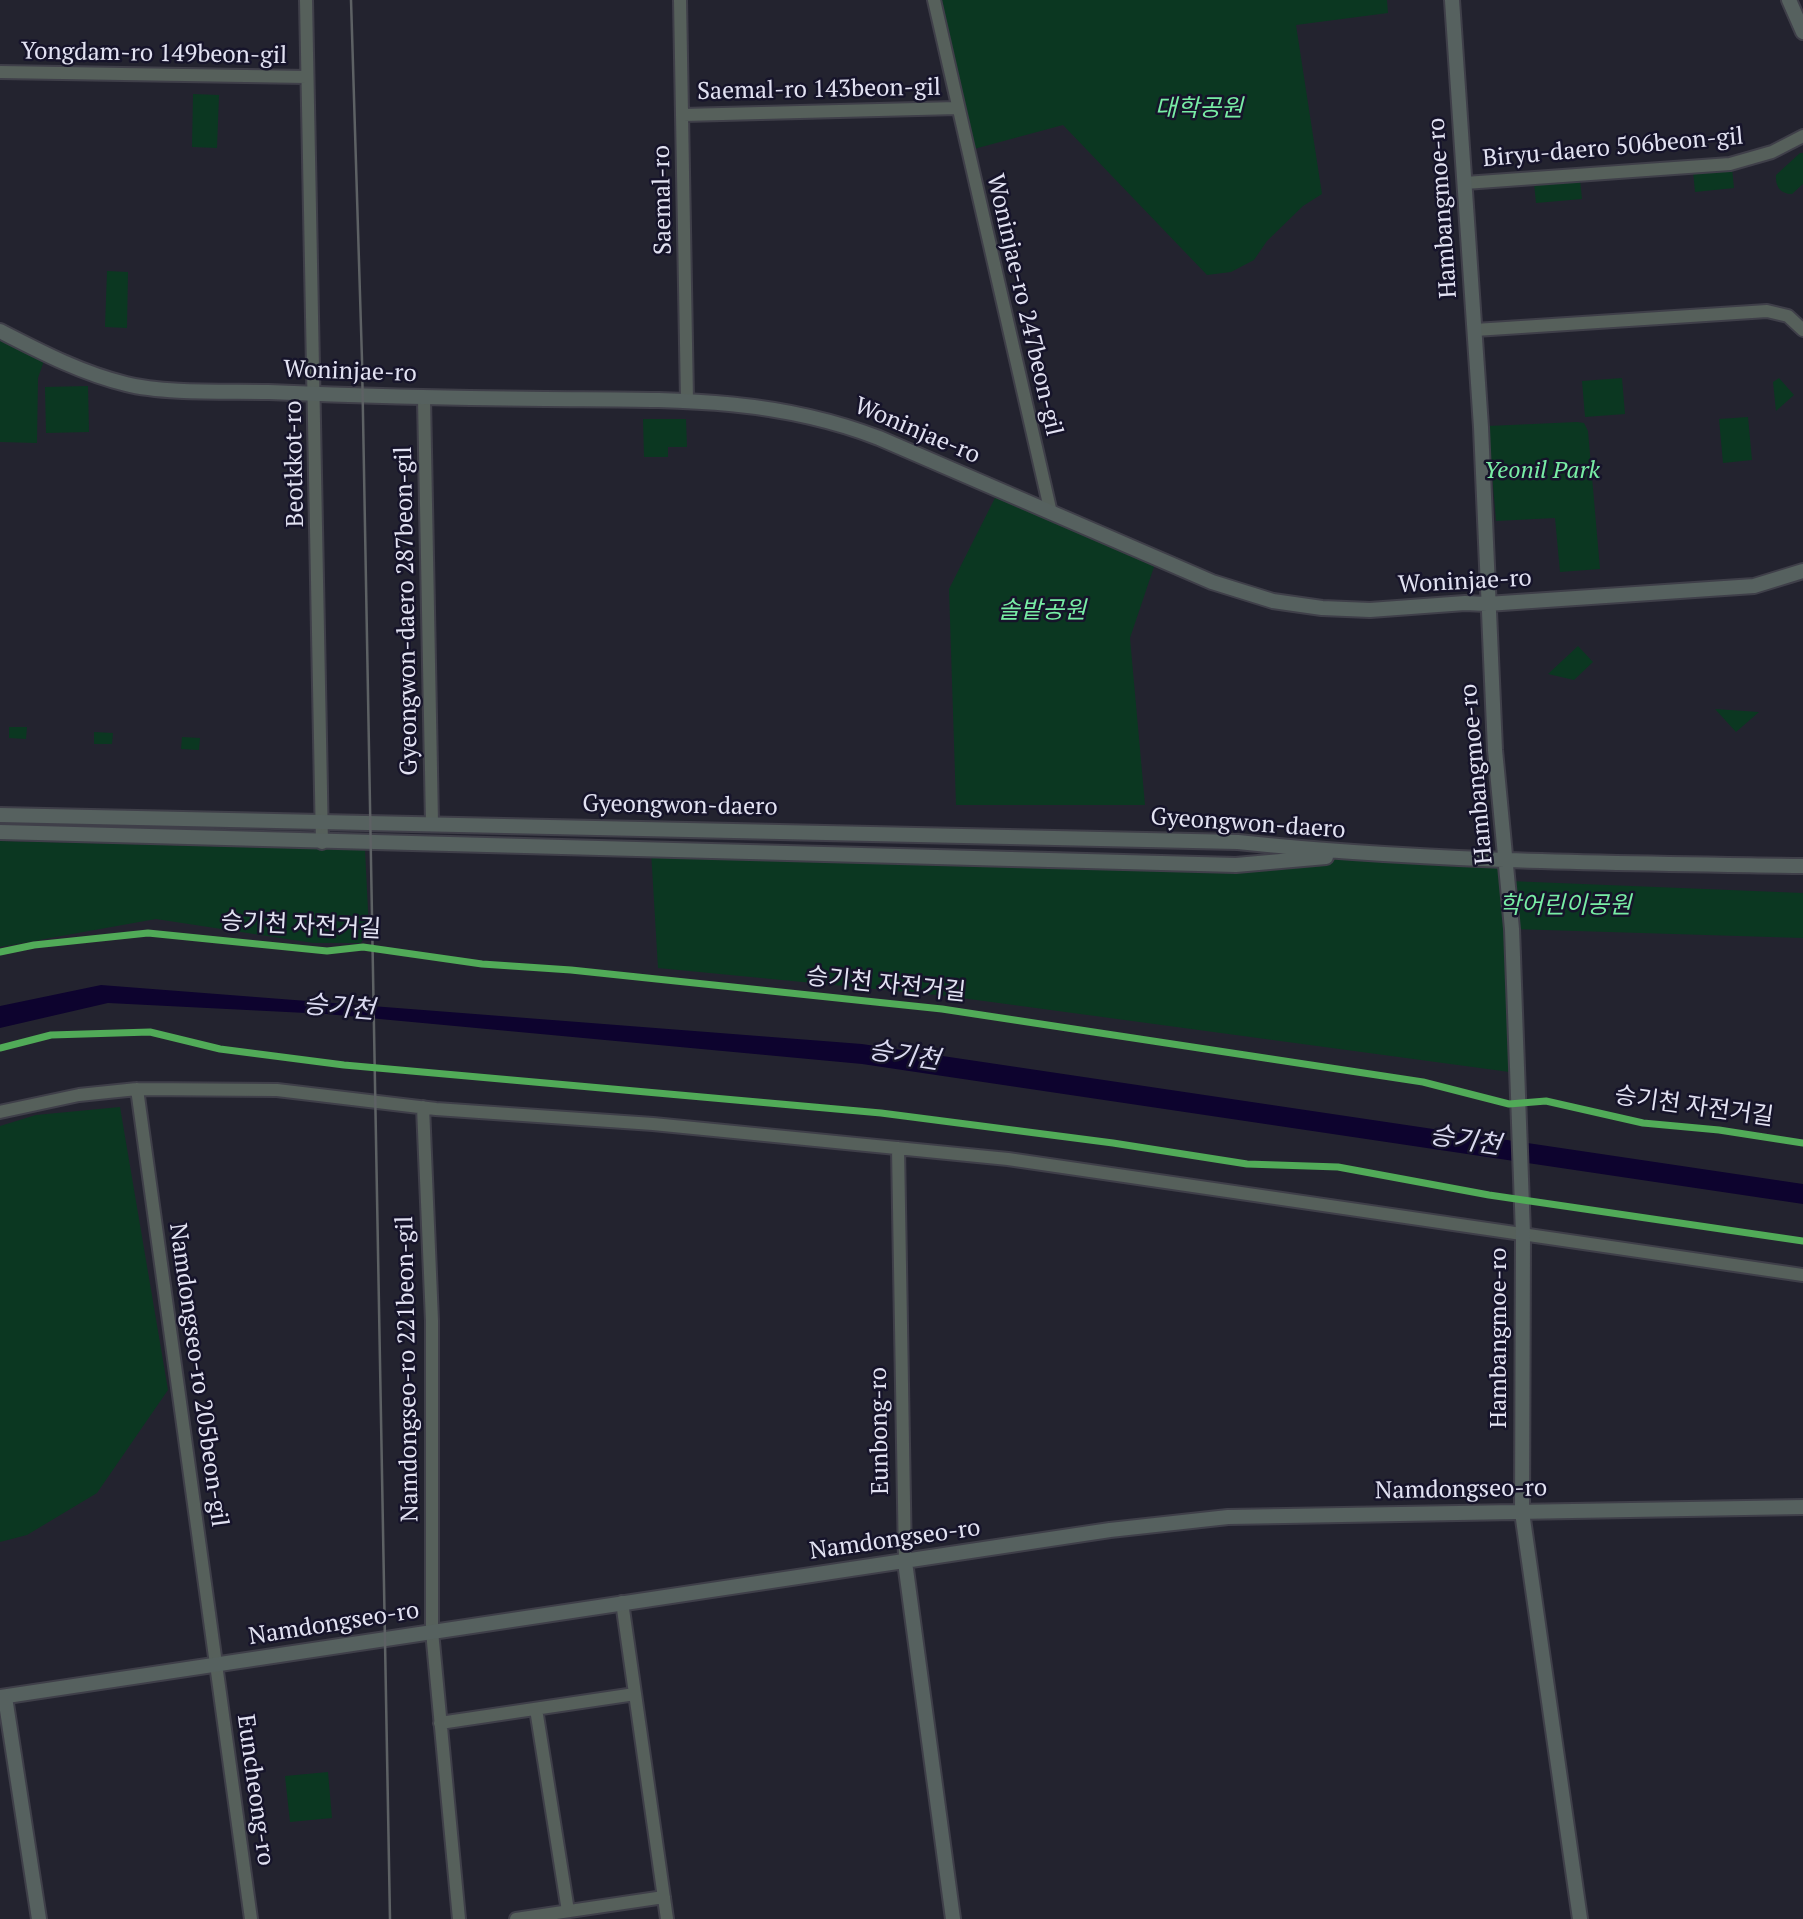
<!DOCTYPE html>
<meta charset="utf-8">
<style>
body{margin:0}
canvas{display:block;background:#23232f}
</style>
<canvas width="1803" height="1919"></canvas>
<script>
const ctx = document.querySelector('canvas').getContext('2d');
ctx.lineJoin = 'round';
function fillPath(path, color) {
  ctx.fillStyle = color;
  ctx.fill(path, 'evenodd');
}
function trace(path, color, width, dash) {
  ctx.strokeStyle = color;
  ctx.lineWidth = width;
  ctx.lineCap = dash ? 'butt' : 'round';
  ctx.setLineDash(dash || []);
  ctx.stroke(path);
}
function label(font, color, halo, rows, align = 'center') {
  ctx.font = font + ' "PT Serif","Noto Sans KR",serif';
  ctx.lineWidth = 5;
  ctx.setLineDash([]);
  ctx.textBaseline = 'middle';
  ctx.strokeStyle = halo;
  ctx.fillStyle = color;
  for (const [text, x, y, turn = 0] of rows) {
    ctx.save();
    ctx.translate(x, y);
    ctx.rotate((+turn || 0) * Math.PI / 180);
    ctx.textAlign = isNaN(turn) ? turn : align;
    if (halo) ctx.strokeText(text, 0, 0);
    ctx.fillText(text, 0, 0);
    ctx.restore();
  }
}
fillPath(new Path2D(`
 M942,0H1387L1388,13L1296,25L1322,194L1303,206L1267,241L1254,260L1231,272L1207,275L1063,125L974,149Z
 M193,94L219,95L217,148L192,147Z
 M1800,153H1803V184L1792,194C1780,194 1775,186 1776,175Z
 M1732,168L1734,188L1695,192L1693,171Z
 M1580,179L1582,199L1536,203L1534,183Z
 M107,271L128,272L127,328L105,327Z
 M0,331L46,355L38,378L37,443L0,442Z
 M1622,378L1625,414L1585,417L1582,381Z
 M1779,378L1794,395L1776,411L1773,382Z
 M88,386L89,432L46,433L45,387Z
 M1748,417L1752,460L1723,463L1719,419Z
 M643,419H686L687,447H668V457H644Z
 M1577,422L1584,423L1588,431L1600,569L1560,572L1555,518L1496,521L1488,426Z
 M999,490L1157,558L1130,638L1145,805H956L949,589Z
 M1578,646L1593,662L1574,680L1548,674Z
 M1715,709L1759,712L1736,732Z
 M9,727H27L26,739L9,738Z
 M94,732L113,733L112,744H94Z
 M182,737L200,738L199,750L181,749Z
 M0,841L365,850L369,930L361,943H313L156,919L0,947Z
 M651,851L1236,865L1359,854L1505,861L1517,1073L947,996L658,968Z
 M1509,881L1803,893V938L1512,929Z
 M120,1107L168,1390L97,1493L27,1535L0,1542V1126L36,1115Z
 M328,1772L332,1818L290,1822L285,1776Z`), '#0b3721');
fillPath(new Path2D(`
 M101,985L862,1044L1803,1184V1204L862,1064L326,1014L108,1003L0,1028V1006Z`), '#0d032e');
const minor = new Path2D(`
 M306,0L322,843
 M680,0L687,400
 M934,0L1051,513
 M0,72L307,77
 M683,115L957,108
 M1465,183L1730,164L1772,152L1803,136
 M1475,330L1767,311L1788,316L1803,330
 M424,398L432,823
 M137,1089L251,1919
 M423,1107L432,1321V1631L459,1919
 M0,1112L79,1095L137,1089L277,1090L436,1109L653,1124L1008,1159L1803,1275
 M898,1148L905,1562
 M622,1602L667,1919
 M536,1709L568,1911
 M440,1723L635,1694
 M516,1919L664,1897`);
const major = new Path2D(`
 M1452,0L1481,427L1495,750L1512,929L1523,1234L1522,1512L1580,1919
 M1789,0L1803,32
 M0,331C41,352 81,373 126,384C164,394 229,391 269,392C361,396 453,398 545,399C661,400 768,395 879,438L1212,582L1273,601L1322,608L1370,610L1465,603L1487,604L1754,586L1803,571
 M0,815L1238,842C1426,862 1614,863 1803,866
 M0,832L1236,865L1326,857
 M905,1562L953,1919
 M0,1697L1110,1530L1228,1517L1803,1507
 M5,1697L39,1919`);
trace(minor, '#3f3f49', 16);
trace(major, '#3f3f49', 18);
trace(minor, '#56605b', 12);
trace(major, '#56615f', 14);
trace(new Path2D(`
 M351,0L362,360L390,1919`), '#5d6164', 2.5);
trace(new Path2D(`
 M0,952L34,945L148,933L327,951L363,947L482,964L571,970L942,1009L1423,1082L1509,1104L1546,1101L1643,1123L1719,1130L1803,1143
 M0,1048L51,1035L150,1032L220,1049L344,1065L881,1113L1113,1143L1247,1164L1338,1167L1489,1195L1803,1241`), '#51ab58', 7);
label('24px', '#e2e2f2', '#16142a', [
 ["Yongdam-ro 149beon-gil",154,54,1],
 ["Saemal-ro 143beon-gil",819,90,-1],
 ["Biryu-daero 506beon-gil",1613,148,-5],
 ["Saemal-ro",663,200,-91],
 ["Hambangmoe-ro",1443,208,-94],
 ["Woninjae-ro 247beon-gil",1024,305,77],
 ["Woninjae-ro",350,372,2],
 ["Woninjae-ro",917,431,23],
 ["Beotkkot-ro",295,464,-91],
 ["Woninjae-ro",1465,582,-3],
 ["Gyeongwon-daero 287beon-gil",407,611,-91],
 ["Hambangmoe-ro",1477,774,-95],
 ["Gyeongwon-daero",680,806,1],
 ["Gyeongwon-daero",1248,824,4],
 ["승기천 자전거길",301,926,3],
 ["승기천 자전거길",886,985,6],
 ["승기천 자전거길",1694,1107,8],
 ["Hambangmoe-ro",1499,1338,-90],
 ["Namdongseo-ro 221beon-gil",408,1369,-91],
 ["Namdongseo-ro 205beon-gil",198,1375,82],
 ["Eunbong-ro",880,1431,-91],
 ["Namdongseo-ro",1461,1490,-1],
 ["Namdongseo-ro",895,1540,-8],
 ["Namdongseo-ro",334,1624,-9],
 ["Euncheong-ro",255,1790,82]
]);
label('italic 24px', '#78eda5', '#16142a', [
 ["대학공원",1199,109],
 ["Yeonil Park",1542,471],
 ["솔밭공원",1042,611],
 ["학어린이공원",1565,906]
]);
label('italic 26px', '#dadaf0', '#16142a', [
 ["승기천",339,1008,5],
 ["승기천",904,1056,9],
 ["승기천",1465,1141,9]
]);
</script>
